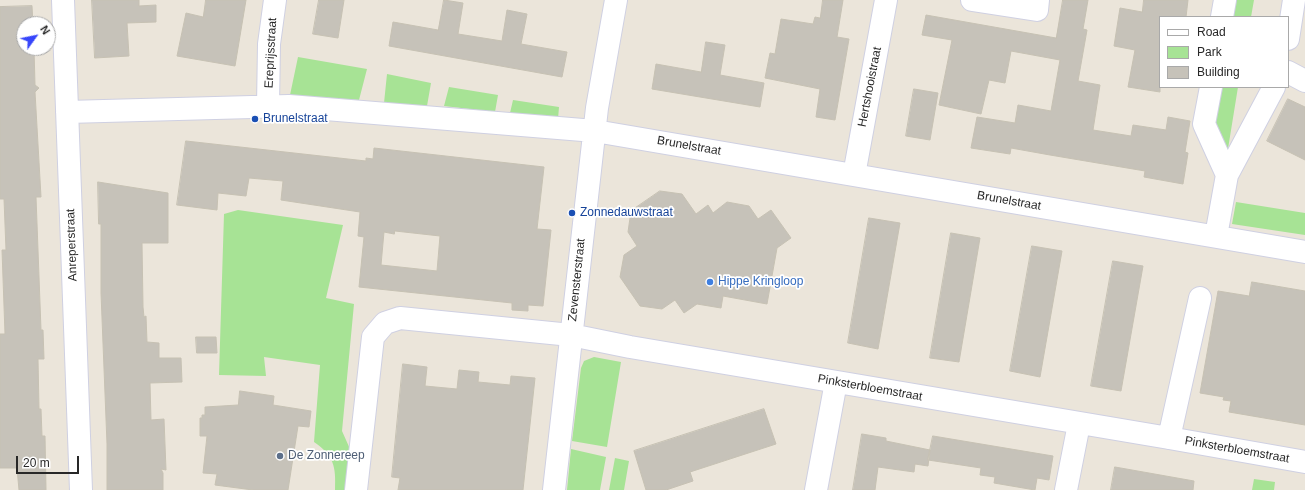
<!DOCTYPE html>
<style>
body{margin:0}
#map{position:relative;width:1305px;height:490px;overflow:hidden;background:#ebe5da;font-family:Helvetica,sans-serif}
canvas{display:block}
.legend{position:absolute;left:1159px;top:16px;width:130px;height:72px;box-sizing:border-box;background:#fff;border:1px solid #a9a9a9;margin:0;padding:5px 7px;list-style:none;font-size:12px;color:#282828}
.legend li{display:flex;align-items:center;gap:8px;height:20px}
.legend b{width:20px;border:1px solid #a9a9a9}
.north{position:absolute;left:16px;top:16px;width:40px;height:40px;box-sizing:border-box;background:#fff;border:1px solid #a9a9a9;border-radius:50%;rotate:57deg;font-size:11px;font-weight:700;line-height:16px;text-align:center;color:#282828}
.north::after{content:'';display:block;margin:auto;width:14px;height:18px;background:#3746fb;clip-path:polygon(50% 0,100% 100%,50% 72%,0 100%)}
.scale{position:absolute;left:16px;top:456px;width:63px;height:18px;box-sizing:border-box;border:2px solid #282828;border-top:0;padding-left:5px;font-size:12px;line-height:14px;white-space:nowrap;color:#282828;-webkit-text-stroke:3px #fff;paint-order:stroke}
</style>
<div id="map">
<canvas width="1305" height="490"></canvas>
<ul class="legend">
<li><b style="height:5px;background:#fff"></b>Road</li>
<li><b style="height:11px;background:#a7e395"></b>Park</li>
<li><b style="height:11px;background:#c6c2b9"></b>Building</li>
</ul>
<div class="north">N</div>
<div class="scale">20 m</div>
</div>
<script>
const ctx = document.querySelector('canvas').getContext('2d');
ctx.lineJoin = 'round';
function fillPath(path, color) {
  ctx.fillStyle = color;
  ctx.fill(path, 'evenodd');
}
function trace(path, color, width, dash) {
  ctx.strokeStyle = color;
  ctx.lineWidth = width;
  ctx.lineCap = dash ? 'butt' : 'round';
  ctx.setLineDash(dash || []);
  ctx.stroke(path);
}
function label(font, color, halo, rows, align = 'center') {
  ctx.font = font + ' Helvetica,sans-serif';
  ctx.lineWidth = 3.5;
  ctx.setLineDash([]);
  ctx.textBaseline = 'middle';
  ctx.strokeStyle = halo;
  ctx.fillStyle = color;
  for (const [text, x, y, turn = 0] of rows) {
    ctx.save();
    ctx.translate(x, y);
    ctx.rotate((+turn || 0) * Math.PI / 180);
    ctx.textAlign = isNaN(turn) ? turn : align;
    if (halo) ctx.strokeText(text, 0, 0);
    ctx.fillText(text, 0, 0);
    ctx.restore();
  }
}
fillPath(new Path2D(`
 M1236,0H1254L1251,17H1233Z
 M298,57L367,69L359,100L290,95Z
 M387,74L431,83L427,106L384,103Z
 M449,87L498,95L495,112L444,106Z
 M1220,87H1238L1227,155L1212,127Z
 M513,100L559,107L558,119L510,113Z
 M1236,202L1305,213V235L1232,224Z
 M238,210L343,225L326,298L354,304L342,431L350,449V490H335C336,466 334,456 314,442L320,365L264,357L266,376L219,375L224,214Z
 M594,357L621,362L607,447L572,441L581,368L584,361Z
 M571,449L606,457L600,490H567Z
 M615,458L629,461L624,490H609Z
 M1254,479L1275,482L1274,490H1252Z`), '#a7e395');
const building = new Path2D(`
 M92,0H139V6L156,5V22L127,23L129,56L95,58Z
 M206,0H246L235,66L177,56L186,13L203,17Z
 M319,0H344L338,38L313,34Z
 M444,0L463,3L458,34L502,41L507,10L527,14L521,44L567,52L562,77L389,46L393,22L438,30Z
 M823,0H843L837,37L849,39L835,120L816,117L820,89L765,78L770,53L775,54L781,19L813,24L815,17L820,18Z
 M1063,0H1088L1083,29L1087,30L1078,81L1100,85L1093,130L1131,136L1133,125L1166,130L1168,117L1190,121L1185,152L1188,153L1183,184L1144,177L1145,171L1050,155L1011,148L1010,154L971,148L977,117L1015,123L1018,105L1051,111L1060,60L1011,51L1005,83L989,80L981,114L939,105L952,40L922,35L926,15L1056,38Z
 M1144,0H1188L1186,17H1160V92L1128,87L1135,50L1114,46L1120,8L1142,12Z
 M32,6L33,24H24V48H34L35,85L39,88L35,92L41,197H36L41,330H43L44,359H38L39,409H41L42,436H45L46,490H19L17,468H0V334H5L2,250H6L4,199H0V7Z
 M706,42L725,45L720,75L764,83L760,107L652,89L656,64L701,72Z
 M914,89L938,93L930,140L906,136Z
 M1288,99L1305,107V160L1267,141Z
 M186,141L366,161V158L373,159L374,148L544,167L537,229L551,230L543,306L528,305V311L512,310V303L359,287L364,237L358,236L360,212L281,200L283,181L249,178L246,196L218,193L217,210L177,205ZM395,231L440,236L437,271L381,265L384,232L394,234Z
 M98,182L168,193V243H142L143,307L144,317L146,316L147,342L159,343V358H181L182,382L150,383L151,420L164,419L166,470L161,469L163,473V490H107V444L101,293V224H99Z
 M660,191L682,194L696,214L708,205L713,213L727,202L749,206L758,219L771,210L791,238L777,248L767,304L723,296L721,308L697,304L684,313L675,300L662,309L640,306L620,277L624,255L637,246L628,232L631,211Z
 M869,218L900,223L878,349L848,343Z
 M951,233L980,238L959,362L930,358Z
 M1032,246L1062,251L1040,377L1010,371Z
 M1113,261L1143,266L1121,391L1091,386Z
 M1252,282L1305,291V425L1229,412L1231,401L1223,400L1224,397L1200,393L1218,291L1249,296Z
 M196,337H216L217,353H197Z
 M403,364L427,367L425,386L457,389L459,370L479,372L478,382L510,385L511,376L535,378L523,490H398L400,478L392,477Z
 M240,391L274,396L273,405L311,411L309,427L298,426L288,490H253L215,485L217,474L203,473L207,436H200V418H202V415H205V407L238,405Z
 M764,409L776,444L690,472L693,481L666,490H646L634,451Z
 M862,434L886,438V441L930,450L928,466L915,464L914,472L878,467L875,490H853Z
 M933,436L1053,456L1049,480L1037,478L1035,490L994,483L995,477L980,475L981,468L928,460Z
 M1115,467L1194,481L1193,490H1111Z`);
fillPath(building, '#c6c2b9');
trace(building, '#c6c1b3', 1);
const minor = new Path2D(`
 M63,0L81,490
 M972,0L1037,10L1038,0
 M1222,17L1225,0
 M1288,39L1294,0
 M1288,72L1305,81
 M1211,87L1204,124L1227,175
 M268,106L269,44L275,0
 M67,112L289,106L595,131L1305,252
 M854,175L886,0
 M1216,236L1227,175L1274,87
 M1169,438L1200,298
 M356,490L373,337L385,323L400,318L571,335L630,347L1169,438L1305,462
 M554,490L597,108L616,0
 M816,490L836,382
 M1066,490L1079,424`);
trace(minor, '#cfd0e2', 24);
trace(minor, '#fff', 22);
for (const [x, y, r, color] of [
 [255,119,4,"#1a4fb4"],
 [572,213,4,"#1a4fb4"],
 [710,282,4,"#3f7fe0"],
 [280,456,4,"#5c6f8a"]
]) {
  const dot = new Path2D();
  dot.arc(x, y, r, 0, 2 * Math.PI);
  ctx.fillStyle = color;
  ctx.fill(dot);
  trace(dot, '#fff', 1.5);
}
label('12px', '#282828', '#fff', [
 ["Ereprijsstraat",271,53,-87],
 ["Hertshooistraat",870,87,-79],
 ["Brunelstraat",689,146,10],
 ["Brunelstraat",1009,201,10],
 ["Anreperstraat",72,245,-92],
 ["Zevensterstraat",577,280,-84],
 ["Pinksterbloemstraat",870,388,10],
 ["Pinksterbloemstraat",1237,450,10]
]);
label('12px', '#164399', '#fff', [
 ["Brunelstraat",263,119],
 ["Zonnedauwstraat",580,213]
], 'left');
label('12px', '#366cbe', '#fff', [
 ["Hippe Kringloop",718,282]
], 'left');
label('12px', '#4e5e75', '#fff', [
 ["De Zonnereep",288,456]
], 'left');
</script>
